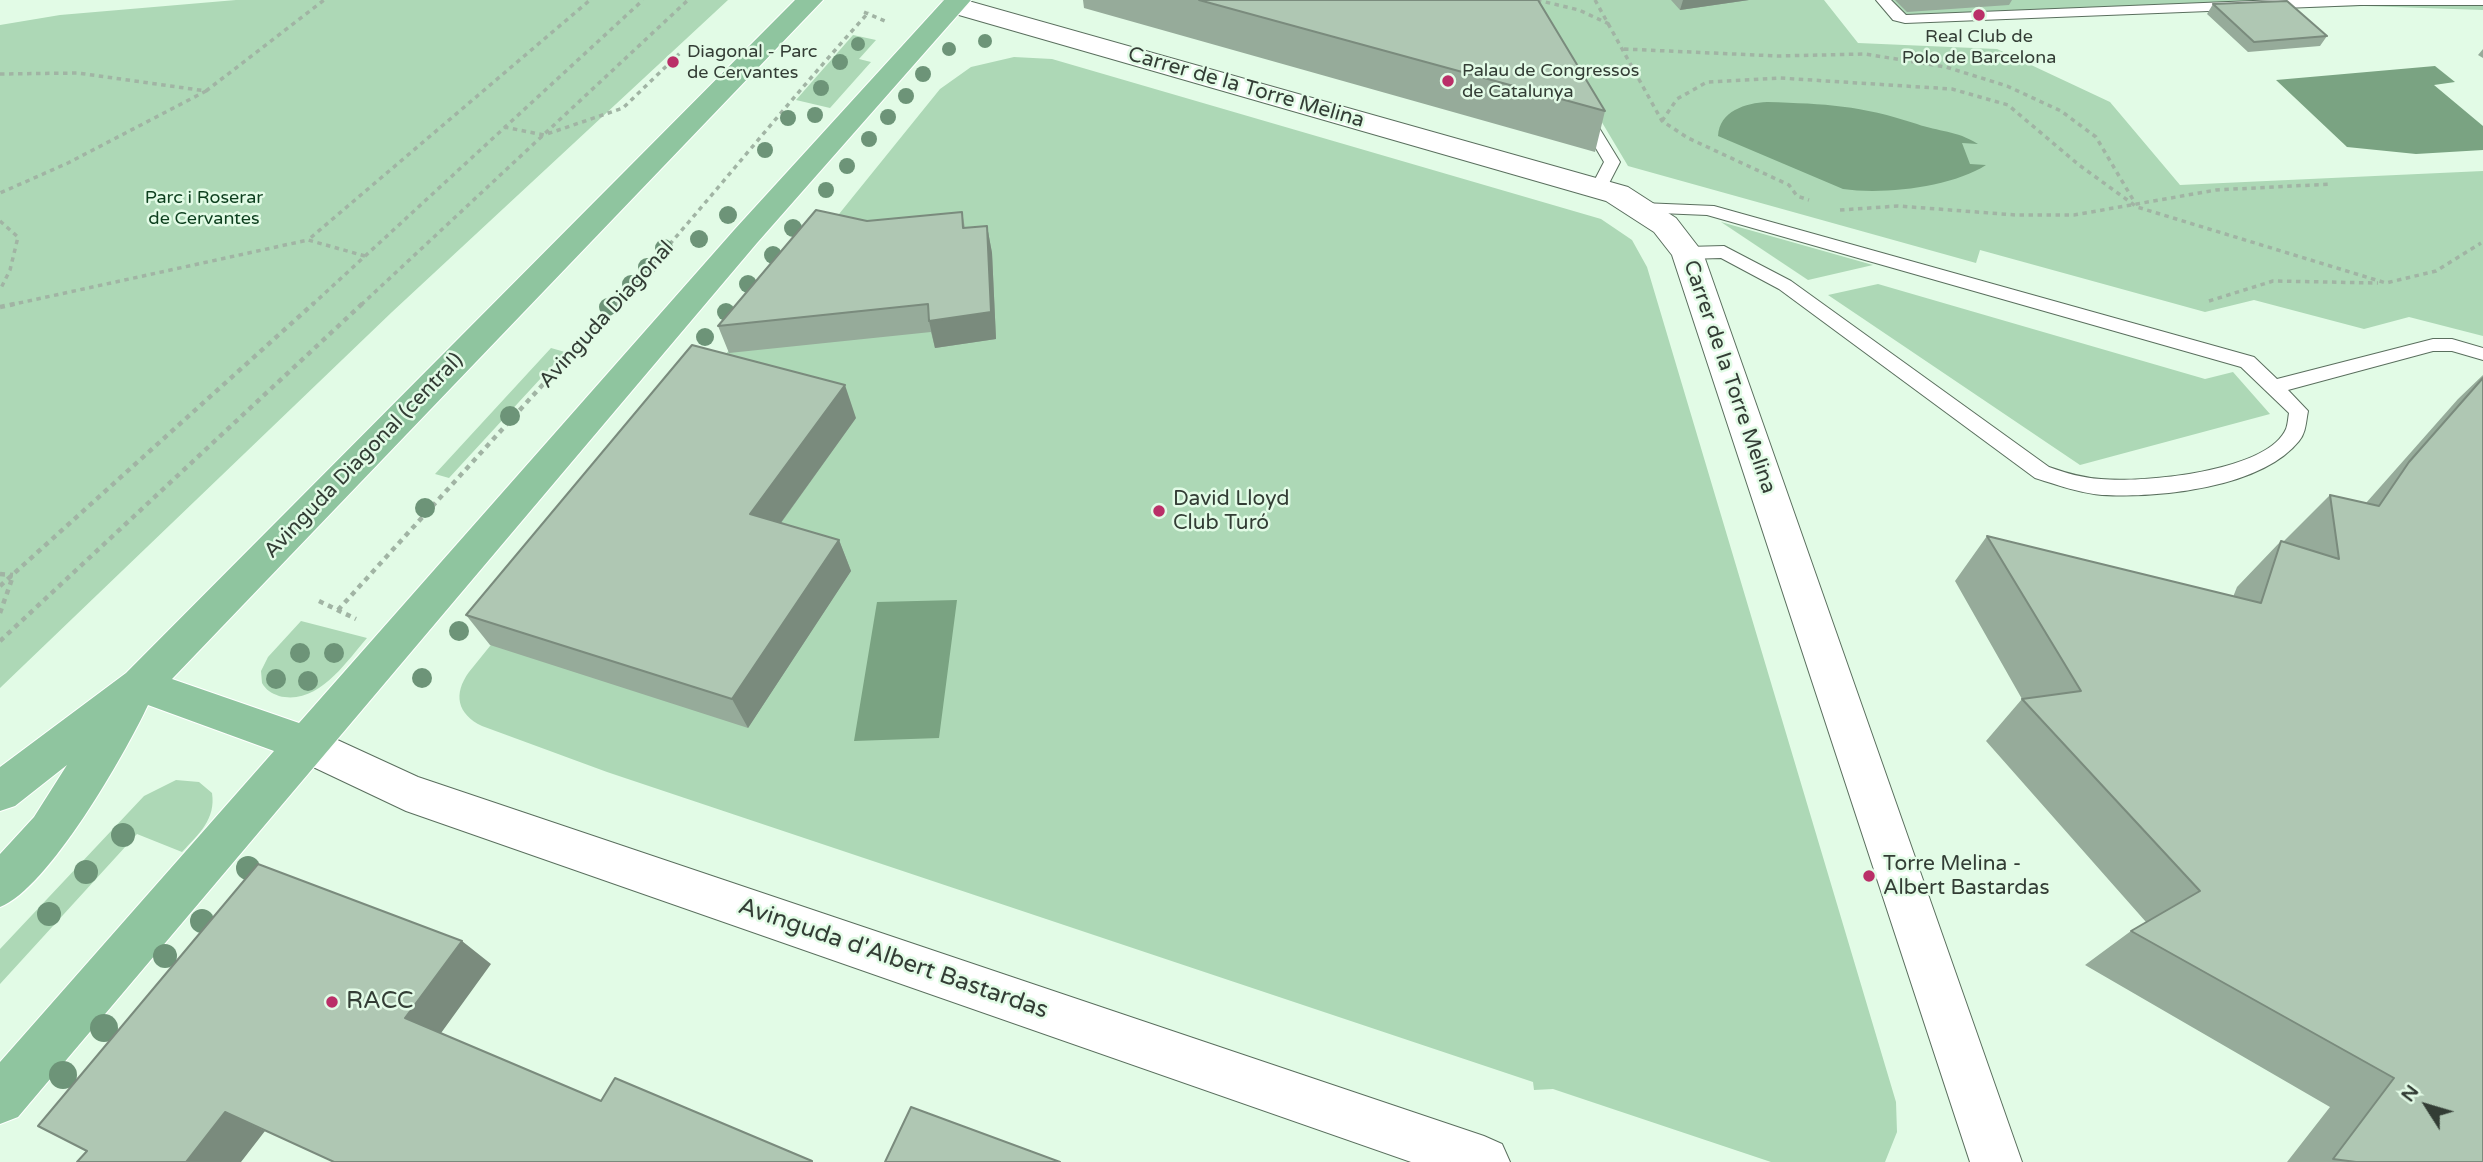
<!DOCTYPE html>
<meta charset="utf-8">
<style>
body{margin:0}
#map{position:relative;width:2483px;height:1162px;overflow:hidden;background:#e2fbe6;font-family:"Varela Round",sans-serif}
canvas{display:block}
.north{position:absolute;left:2392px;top:1071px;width:70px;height:70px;-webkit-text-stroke:5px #e2fbe6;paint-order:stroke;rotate:307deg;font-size:19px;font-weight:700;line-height:28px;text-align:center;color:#333d35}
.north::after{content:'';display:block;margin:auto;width:24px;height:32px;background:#333d35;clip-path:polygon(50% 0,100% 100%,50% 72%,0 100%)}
</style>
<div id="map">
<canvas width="2483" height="1162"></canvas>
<div class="north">N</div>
</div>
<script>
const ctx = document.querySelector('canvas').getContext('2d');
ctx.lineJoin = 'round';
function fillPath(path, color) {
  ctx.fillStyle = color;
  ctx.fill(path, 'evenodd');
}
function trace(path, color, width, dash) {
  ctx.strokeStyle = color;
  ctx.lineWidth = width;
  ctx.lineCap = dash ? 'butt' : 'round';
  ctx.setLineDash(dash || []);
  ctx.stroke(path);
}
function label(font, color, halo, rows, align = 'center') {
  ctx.font = font + ' "Varela Round",sans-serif';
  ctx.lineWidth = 5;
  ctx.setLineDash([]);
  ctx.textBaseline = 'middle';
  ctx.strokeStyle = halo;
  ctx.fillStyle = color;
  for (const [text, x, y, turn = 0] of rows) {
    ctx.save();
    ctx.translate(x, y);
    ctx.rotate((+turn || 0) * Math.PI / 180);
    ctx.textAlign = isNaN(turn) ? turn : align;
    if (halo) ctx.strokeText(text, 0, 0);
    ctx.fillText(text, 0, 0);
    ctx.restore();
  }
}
fillPath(new Path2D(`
 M236,0H728L392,312L0,688V25L60,15Z
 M1529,0H1824L1858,43L1997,49L2110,102L2180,185L2483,171V336L2409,317L2364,329L2254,300L2205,312L1980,250L1976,263L1628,166Z
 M1876,0H2483V10L2364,6L1893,21Z
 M853,35L876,40L859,59L871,62L830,108L796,100Z
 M1014,57L1052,59L1601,219L1632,240L1647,267L1896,1102L1897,1132L1885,1162H1771L1553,1089L1534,1090L1533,1082L607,772L482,726C457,714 453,694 469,672L940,89L971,67Z
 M1721,222L1873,265L1808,280Z
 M1878,284L2205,379L2233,372L2270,414L2080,465L1828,295Z
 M551,348L565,352L449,478L435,474Z
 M301,621L367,638C346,662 318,706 279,696C271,693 266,690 262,683L261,671L268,657Z
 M176,780L199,782L212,793C216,819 199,834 182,852L137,834L0,984V949L144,796Z`), '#add8b6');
fillPath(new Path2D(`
 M2435,66L2455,82L2434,85L2483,126V150L2416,154L2347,147L2276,80Z
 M1767,102C1827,104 1859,105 1917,124C1939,132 1956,130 1978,144L1962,143L1970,164L1986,165C1952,187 1884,195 1843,189L1718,136C1719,111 1746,103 1767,102Z
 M957,600L939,738L854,741L877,602Z`), '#7aa382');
const lane = new Path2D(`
 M1876,0H1891L1906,15L2278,0H2483V5H2360L1905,23L1893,20Z
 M1585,111L1590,113L1620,162L1604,193L1598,194L1590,189L1604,162L1577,116Z
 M1642,203L1714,206L2254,357L2277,379L2433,339H2452L2483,348V360L2452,351H2433L2288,390L2308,411C2306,421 2306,433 2299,441C2261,488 2159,498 2102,495C2079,493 2058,485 2035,478L1779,289L1721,258L1687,259L1678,253L1687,247L1724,246L1791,281L2049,467C2066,473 2082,478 2101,479C2142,483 2267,472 2286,429C2288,424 2288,418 2289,413L2241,367L1707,215L1636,212V204Z`);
const street = new Path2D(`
 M944,0H965L1628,187L1676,218L1703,253L2022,1162H1970L1672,255L1654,232L1606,201L945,11L941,5Z
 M307,726L418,777L1484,1136L1502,1144L1510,1162H1411L406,811L292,757L286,744L292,731Z`);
const primary = new Path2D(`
 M795,0H823L172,679L299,723L735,229L944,0H971L757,243L18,1117L0,1124V1062L274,751L148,705C125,754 48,889 0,907V854L34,817L67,765L15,806L0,811V767L126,673Z`);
trace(lane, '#5a6f5e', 2);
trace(street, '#5a6f5e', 2);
trace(primary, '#fff', 2);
trace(new Path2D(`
 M1537,0L1579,10L1609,24
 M1595,0L1662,121L1688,138L1789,185L1797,196L1809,200
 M864,12L887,22
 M1624,49L1778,56L1865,54L1946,67L2007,86L2061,111L2096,137L2135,203
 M0,74L78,73L206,91L68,163L0,193
 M206,91L324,0
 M1662,121L1677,99L1707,82L1780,78L1952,89L2008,105L2079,165L2137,207L2386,283L2436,271L2481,243
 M504,127L544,135L623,108L682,51
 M1840,210L1898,206L2016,215H2074L2216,190L2332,184
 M0,221L18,237L10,270L0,290
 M365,256L308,240L590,0
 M2209,301L2273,281L2378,283
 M10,305L308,240
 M312,305L643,0
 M361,305L688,0
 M616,305C703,209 782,108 869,12`), '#a1b4a4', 3.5, [4.5, 4.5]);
trace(new Path2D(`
 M0,307L19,303
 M0,574L13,575
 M0,586L314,303
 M319,601L356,619
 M338,610L617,303
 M0,613L13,576
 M0,641L363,303`), '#a1b4a4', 4.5, [5, 5]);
fillPath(lane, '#fff');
fillPath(street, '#fff');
fillPath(primary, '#8fc59f');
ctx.fillStyle = '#6d9478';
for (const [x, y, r] of [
 [985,41,7],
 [858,44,7],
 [949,49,7],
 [840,62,8],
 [923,74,8],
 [821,88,8],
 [906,96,8],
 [815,115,8],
 [888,117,8],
 [788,118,8],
 [869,139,8],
 [765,150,8],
 [847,166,8],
 [826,190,8],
 [728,215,9],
 [793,228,9],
 [699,239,9],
 [664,248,9],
 [773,255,9],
 [647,267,9],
 [631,284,9],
 [748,284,9],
 [608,307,9],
 [726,312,9],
 [705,337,9],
 [510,416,10],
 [425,508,10],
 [459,631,10],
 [300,653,10],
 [334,653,10],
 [422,678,10],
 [276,679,10],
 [308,681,10],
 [123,835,12],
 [248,868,12],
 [86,872,12],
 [49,914,12],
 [202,921,12],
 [165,956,12],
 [104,1028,14],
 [63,1075,14]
]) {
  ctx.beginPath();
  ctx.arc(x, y, r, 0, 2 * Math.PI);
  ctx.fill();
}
fillPath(new Path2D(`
 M1083,0H1538L1605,111L1595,152L1084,8Z
 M1671,0H1749L1680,10Z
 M1895,0H2012L2009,5L1907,12Z
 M2213,4L2327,36L2320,46L2248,52L2207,14Z
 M2483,49V58L2478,55Z
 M962,212L965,228L987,226L992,253L996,339L935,348L931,332L729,353L718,326L867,221Z
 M2483,375V1162H2287L2330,1107L2085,965L2131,931L2146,922L1986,741L2022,699L1955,581L1987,536L2233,597L2237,587L2281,541L2284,542V541L2330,495L2366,503L2458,399Z
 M856,418L781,523L839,540L851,571L748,728L490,645L466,615Z`), '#96ab9a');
fillPath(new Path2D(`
 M1683,0H1749L1680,10Z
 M987,226L992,253L996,339L935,348L929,321Z
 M845,385L856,418L764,546L750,514Z
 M839,540L851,571L748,728L732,699Z
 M462,941L491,964L436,1040L405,1018Z
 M225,1112L265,1131L241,1162H186Z`), '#7a8b7d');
const building = new Path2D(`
 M1199,0H1538L1605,111Z
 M2287,1L2327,36L2254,42L2213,4Z
 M816,210L867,221L962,212L963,228L987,226L991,312L929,321L928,304L718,326Z
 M692,345L845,385L750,514L839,540L732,699L466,615Z
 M2483,378V1162H2356L2333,1159L2394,1078L2131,931L2200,891L2022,699L2081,691L1987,536L2261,603L2281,541L2339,559L2330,495L2379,506L2409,462Z
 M258,864L462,941L405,1018L601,1101L615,1078L812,1161V1162H334L225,1112L186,1162H77L87,1151L38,1126Z
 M911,1107L1060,1162H885Z`);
fillPath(building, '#afc7b3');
trace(building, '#7a8b7d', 2);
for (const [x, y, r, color] of [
 [1979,15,7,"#ba2f68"],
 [673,62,7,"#ba2f68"],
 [1448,81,7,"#ba2f68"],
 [1159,511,7,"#ba2f68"],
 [1869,876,7,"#ba2f68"],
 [332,1002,7,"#ba2f68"]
]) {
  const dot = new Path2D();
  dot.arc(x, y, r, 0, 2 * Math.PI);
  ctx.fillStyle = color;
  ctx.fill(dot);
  trace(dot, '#e2fbe6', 2.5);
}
label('18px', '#333d35', '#e2fbe6', [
 ["Real Club de",1979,37,"center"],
 ["Polo de Barcelona",1979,58,"center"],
 ["Diagonal - Parc",687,52],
 ["de Cervantes",687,73],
 ["Palau de Congressos",1462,71],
 ["de Catalunya",1462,92]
], 'left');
label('18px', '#0d3f1e', '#e2fbe6', [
 ["Parc i Roserar",204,198],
 ["de Cervantes",204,219]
]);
label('21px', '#333d35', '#e2fbe6', [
 ["Carrer de la Torre Melina",1246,88,16],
 ["Avinguda Diagonal",607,315,-48],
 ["Carrer de la Torre Melina",1729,377,71],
 ["Avinguda Diagonal (central)",364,456,-46]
]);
label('21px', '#333d35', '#e2fbe6', [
 ["David Lloyd",1173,499],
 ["Club Turó",1173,523],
 ["Torre Melina -",1883,864],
 ["Albert Bastardas",1883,888]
], 'left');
label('24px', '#333d35', '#e2fbe6', [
 ["Avinguda d'Albert Bastardas",893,959,19]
]);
label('24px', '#333d35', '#e2fbe6', [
 ["RACC",346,1002]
], 'left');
</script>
